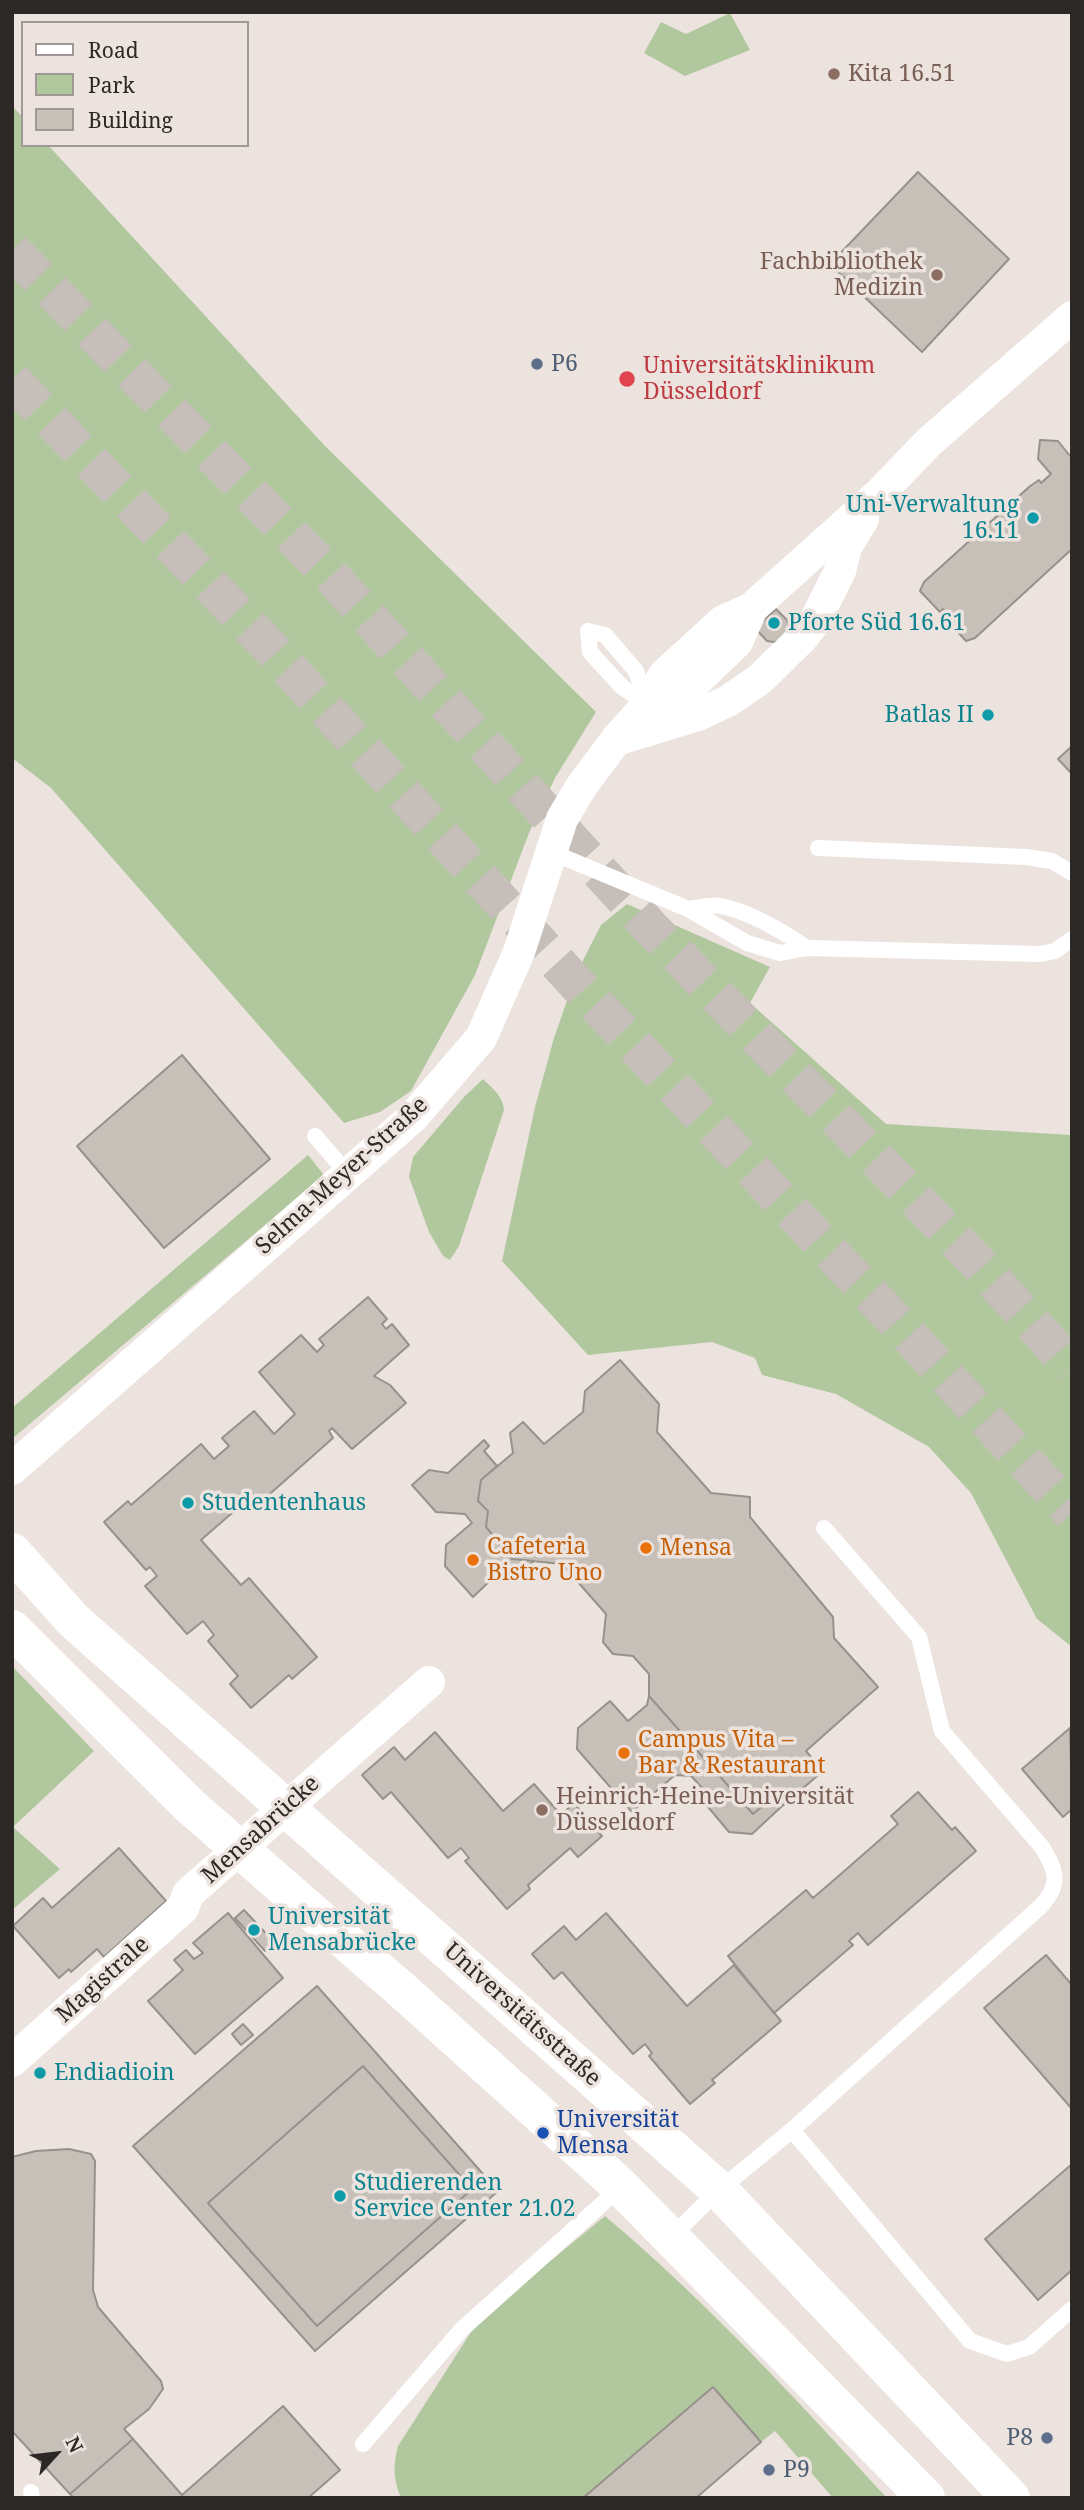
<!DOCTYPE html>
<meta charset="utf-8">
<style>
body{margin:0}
#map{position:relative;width:1084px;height:2510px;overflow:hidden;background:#ece3de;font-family:"Noto Serif",serif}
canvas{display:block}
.frame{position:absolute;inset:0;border:14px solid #2b2826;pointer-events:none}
.legend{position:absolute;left:21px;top:21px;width:228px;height:126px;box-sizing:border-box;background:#ece3de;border:2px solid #9f9894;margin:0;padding:9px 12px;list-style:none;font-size:21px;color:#2b2826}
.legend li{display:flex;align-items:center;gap:14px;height:35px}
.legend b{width:35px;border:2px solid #9f9894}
.north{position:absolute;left:21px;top:2419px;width:70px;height:70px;-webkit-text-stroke:5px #ece3de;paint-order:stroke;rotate:63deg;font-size:19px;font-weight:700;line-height:28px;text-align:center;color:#2b2826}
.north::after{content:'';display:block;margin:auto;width:24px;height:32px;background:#2b2826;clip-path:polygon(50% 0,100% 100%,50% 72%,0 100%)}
</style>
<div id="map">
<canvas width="1084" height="2510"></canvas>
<div class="frame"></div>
<ul class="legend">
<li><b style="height:9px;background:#fff"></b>Road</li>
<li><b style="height:19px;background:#b1c89f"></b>Park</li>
<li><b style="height:19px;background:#c7c0b9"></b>Building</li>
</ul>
<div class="north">N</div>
</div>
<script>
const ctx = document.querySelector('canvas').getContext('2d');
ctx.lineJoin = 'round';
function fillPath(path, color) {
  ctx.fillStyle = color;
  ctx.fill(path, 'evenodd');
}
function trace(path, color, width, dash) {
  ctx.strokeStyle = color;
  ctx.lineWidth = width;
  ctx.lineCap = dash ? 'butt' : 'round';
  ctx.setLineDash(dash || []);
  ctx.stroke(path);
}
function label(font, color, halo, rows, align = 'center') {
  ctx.font = font + ' "Noto Serif",serif';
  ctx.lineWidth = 7;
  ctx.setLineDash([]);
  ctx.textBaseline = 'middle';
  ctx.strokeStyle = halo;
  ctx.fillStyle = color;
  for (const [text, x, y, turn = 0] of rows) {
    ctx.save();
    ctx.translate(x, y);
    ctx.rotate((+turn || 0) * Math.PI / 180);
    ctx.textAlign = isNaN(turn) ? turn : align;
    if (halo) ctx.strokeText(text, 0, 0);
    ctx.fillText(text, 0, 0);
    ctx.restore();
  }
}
fillPath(new Path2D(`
 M730,13L750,50L685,76L644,53L661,22L686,34Z
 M12,106L23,117V145H48L325,446L596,712L555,778L529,833L475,975L411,1091L380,1112L344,1123L51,788L12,758Z
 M627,904L770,967L750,1003L886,1124L1072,1135V1647L1037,1619L971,1493L929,1447L836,1394L762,1375L755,1358L712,1342L588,1355L502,1261L535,1107L554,1038L577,972L601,925Z
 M483,1079C493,1089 503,1096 504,1110L459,1246L450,1260L443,1256L429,1232L409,1177L413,1157L464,1097Z
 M308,1155L324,1175L12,1439V1408Z
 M12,1666L94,1751L13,1827L60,1869L12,1910Z
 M605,2216C707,2302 797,2400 887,2498H833L775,2431L761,2442L713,2387L583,2498H401C393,2479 393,2465 398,2446L471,2332L499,2303Z`), '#b1c89f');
const building = new Path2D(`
 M918,172L1009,259L922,352L830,264Z
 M1040,440L1058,441L1070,456L1072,454V549L975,638L966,641L947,620L950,617L943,609L940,612L920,591L924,582L1029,487L1039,480L1041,483L1051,474L1038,459Z
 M776,609L787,620L789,627L788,633L779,641L774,642L767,641L755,628Z
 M1072,746V774L1058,759Z
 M182,1055L270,1159L164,1248L77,1146Z
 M368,1297L387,1319L382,1324L386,1329L392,1324L409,1345L374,1376L390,1385L406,1403L352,1449L332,1428L329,1431L333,1438L254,1508L247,1500L201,1540L241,1585L249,1578L317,1657L292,1679L289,1675L251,1708L230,1684L238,1676L208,1641L214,1635L203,1621L187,1634L145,1586L157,1576L150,1567L146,1570L104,1522L128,1501L131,1505L201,1444L214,1459L229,1446L222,1438L254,1411L274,1434L295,1414L259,1372L301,1335L317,1352L324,1345L319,1339Z
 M620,1360L659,1404L657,1432L711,1493L750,1497V1517L833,1617L834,1638L878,1687L806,1751L823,1771L780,1808L772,1798L753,1814L649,1696V1674L633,1656L613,1654L603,1642L606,1614L562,1564L512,1559L486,1527L488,1511L478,1501L481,1480L513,1453L510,1433L523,1422L544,1444L583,1412L585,1391Z
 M484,1440L489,1446L484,1451L497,1466L481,1480L478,1501L488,1511L486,1527L512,1559L534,1561L513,1579L493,1578L473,1597L445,1566L446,1545L472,1523L465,1514L436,1512L412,1485L429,1470L448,1473Z
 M649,1696L753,1814L772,1798L780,1808L752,1834L729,1832L698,1795L704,1790L691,1776L675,1775L632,1812L577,1749L578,1728L610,1701L628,1721L647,1705Z
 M1070,1728L1072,1809L1063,1817L1022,1769Z
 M435,1732L503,1811L534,1784L561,1815L574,1803L602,1836L578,1857L570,1848L528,1885L530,1889L507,1909L465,1861L469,1858L461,1848L448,1858L391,1792L383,1799L362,1775L394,1747L405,1760Z
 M918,1792L952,1830L955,1827L976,1851L868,1945L858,1933L849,1941L853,1945L774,2013L728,1956L806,1890L813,1898L834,1880L898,1824L891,1816Z
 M119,1848L166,1901L104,1957L97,1949L71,1972L69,1969L59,1978L13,1926L43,1898L52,1908Z
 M244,1910L274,1942L265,1951L235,1918Z
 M228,1913L283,1978L195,2054L148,2001L183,1970L174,1960L186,1950L194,1959L203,1953L193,1943Z
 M606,1913L687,2006L734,1965L781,2021L712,2080L715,2083L690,2104L649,2056L652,2053L645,2044L633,2054L562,1972L554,1979L532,1954L564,1926L576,1940Z
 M1046,1955L1072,1985V2109L984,2008Z
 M317,1986L498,2191L315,2351L133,2146ZM363,2066L472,2189L317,2326L208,2203Z
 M243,2024L253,2035L241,2045L232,2034Z
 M363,2066L472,2189L317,2326L208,2203Z
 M69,2149L91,2154L95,2161L93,2290L98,2307L161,2381L163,2389L149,2409L124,2429L133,2439L70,2494L12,2431V2157L36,2151Z
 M1072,2164V2270L1038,2300L985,2239Z
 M713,2387L761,2442L696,2498H583Z
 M283,2406L340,2470L308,2498H74L70,2494L133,2439L182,2495Z`);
fillPath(building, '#c7c0b9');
trace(building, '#97918b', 2);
trace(new Path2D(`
 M12,250L331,576L650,927L972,1257L1072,1367
 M12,380L262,639L584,992L890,1315L1072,1513`), '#c5beb9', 38, [38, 19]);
trace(new Path2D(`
 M588,631L605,635L636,671L648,704L622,687L590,652Z
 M818,848L1026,857L1052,861L1072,873
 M551,852L688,909L747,943L780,953L807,948L1040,954L1055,951L1072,939
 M688,909C698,908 711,904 721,906C751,912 782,931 807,948
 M315,1136L348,1174
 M792,2130L970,2341L1007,2354L1029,2347L1072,2309
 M671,2237L719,2190L792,2130L1041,1906C1061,1884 1057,1872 1042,1847L942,1731L919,1637L824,1528
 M363,2444L462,2329L621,2187
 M31,2492L32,2498`), '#fff', 16);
trace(new Path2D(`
 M648,704L684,693L737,642L752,608
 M616,740L698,715L728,701L760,679L802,638L814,623L840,571L846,547L863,519
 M12,1469L413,1117L481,1038L519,952L562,819L581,787L616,740L648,704L664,675L723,621L752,608L878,495L929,442L1072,317
 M12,2061L183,1908L188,1894L429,1682`), '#fff', 32);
trace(new Path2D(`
 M12,1552L74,1621L719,2190L1011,2498
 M12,1629L190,1806L404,1992L621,2187L926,2498`), '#fff', 38);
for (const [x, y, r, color] of [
 [834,74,7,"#8d6e63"],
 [937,275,7,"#8d6e63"],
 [537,364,7,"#5c6f8a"],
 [627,379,9,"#e0444e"],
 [1033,518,7,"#0f9aa8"],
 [774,623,7,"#0f9aa8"],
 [988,715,7,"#0f9aa8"],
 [188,1503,7,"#0f9aa8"],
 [646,1548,7,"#e8710a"],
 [473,1560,7,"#e8710a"],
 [624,1753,7,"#e8710a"],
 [542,1810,7,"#8d6e63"],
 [254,1930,7,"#0f9aa8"],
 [40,2073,7,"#0f9aa8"],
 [543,2133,7,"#1a4fb4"],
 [340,2196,7,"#0f9aa8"],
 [1047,2438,7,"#5c6f8a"],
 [769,2470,7,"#5c6f8a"]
]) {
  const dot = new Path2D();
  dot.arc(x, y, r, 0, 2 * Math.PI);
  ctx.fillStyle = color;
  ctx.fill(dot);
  trace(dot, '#ece3de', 2.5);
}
label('23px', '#785e54', '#ece3de', [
 ["Kita 16.51",848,74],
 ["Fachbibliothek",923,262,"right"],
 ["Medizin",923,288,"right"],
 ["Heinrich-Heine-Universität",556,1797],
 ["Düsseldorf",556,1823]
], 'left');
label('23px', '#4e5e75', '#ece3de', [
 ["P6",551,364],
 ["P8",1033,2438,"right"],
 ["P9",783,2470]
], 'left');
label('23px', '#be3a42', '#ece3de', [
 ["Universitätsklinikum",643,366],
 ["Düsseldorf",643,392]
], 'left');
label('23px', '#0d838f', '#ece3de', [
 ["Uni-Verwaltung",1019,505,"right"],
 ["16.11",1019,531,"right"],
 ["Pforte Süd 16.61",788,623],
 ["Batlas II",974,715,"right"],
 ["Studentenhaus",202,1503],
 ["Universität",268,1917],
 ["Mensabrücke",268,1943],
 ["Endiadioin",54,2073],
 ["Studierenden",354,2183],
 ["Service Center 21.02",354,2209]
], 'left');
label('23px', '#2b2826', '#ece3de', [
 ["Selma-Meyer-Straße",342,1176,-42],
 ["Mensabrücke",261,1830,-42],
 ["Magistrale",103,1980,-42],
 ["Universitätsstraße",522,2015,42]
]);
label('23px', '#c56008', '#ece3de', [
 ["Cafeteria",487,1547],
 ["Bistro Uno",487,1573],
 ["Mensa",660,1548],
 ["Campus Vita –",638,1740],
 ["Bar & Restaurant",638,1766]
], 'left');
label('23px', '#164399', '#ece3de', [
 ["Universität",557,2120],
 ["Mensa",557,2146]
], 'left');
</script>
